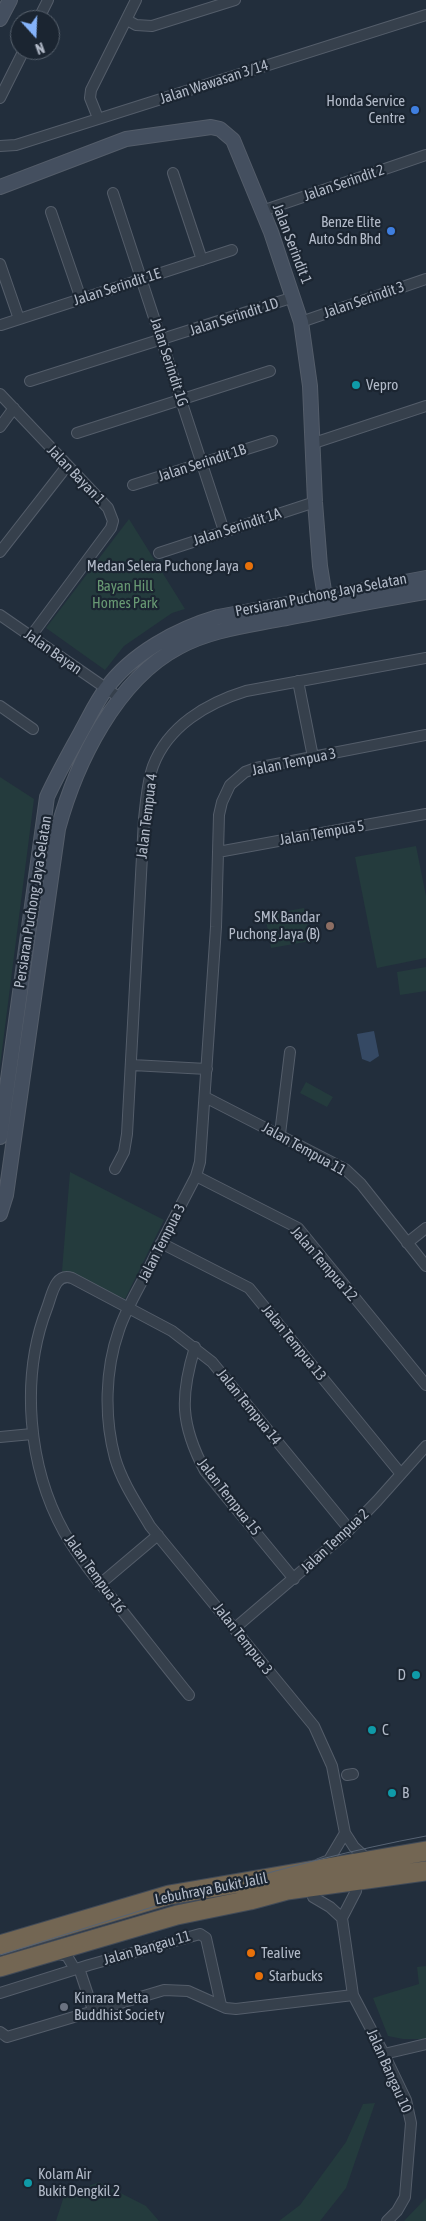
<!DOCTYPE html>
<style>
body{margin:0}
#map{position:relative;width:426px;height:2221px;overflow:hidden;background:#222e3c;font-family:"Asap Condensed",sans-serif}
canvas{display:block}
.north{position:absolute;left:10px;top:10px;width:50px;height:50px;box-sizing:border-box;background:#1b2531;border:1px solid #57616d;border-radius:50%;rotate:160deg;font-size:14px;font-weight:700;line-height:20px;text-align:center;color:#b2bac8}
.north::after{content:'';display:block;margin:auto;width:18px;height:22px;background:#85b3fa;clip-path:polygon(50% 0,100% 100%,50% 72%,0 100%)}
</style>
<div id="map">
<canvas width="426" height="2221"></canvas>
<div class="north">N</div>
</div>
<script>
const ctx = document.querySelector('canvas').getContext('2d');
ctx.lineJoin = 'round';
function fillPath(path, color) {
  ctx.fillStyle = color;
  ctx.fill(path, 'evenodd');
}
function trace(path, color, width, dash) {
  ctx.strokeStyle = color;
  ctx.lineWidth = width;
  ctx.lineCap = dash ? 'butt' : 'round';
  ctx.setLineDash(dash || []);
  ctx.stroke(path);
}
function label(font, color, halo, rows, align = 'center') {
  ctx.font = font + ' "Asap Condensed",sans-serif';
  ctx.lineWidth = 4.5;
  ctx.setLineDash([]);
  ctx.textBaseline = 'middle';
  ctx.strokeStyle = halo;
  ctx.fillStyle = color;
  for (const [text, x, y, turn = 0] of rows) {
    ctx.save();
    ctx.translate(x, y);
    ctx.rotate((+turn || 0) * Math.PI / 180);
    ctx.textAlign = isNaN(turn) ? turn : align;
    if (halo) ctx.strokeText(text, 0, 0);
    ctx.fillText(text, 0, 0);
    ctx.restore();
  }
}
fillPath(new Path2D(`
 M129,519L185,609L172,613L124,646L105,670L46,628Z
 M0,777L34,799L0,1066Z
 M416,846L426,896V958L377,968L355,857Z
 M304,908L311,941L271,948L265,915Z
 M426,967V991L400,995L397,972Z
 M306,1082L333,1097L327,1107L300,1093Z
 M70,1172L164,1220L125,1299L62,1271Z
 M426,1966V2039H403L388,2036L373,1998L419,1984L417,1967Z
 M375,2103L346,2188L320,2221H279L300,2205L346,2142L363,2104Z
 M99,2182L146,2206L159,2221H56L64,2196Z
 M426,2198V2221H404Z`), '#243b3d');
fillPath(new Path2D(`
 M374,1031L379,1056L370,1062L362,1059L357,1034Z`), '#354964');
const street = new Path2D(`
 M38,20L48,0
 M127,20L136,25L152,26L235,0
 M0,98L24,50
 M98,118L90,98L91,90L136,0
 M0,146L16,145L426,15
 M173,173L202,260
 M113,193L224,531
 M262,211L426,155
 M51,212L81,299
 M0,264L19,319
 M301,322L426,279
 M1,325L232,250
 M30,381L294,297
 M0,394L108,508L113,521L111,528L31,636
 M0,427L14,408
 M77,433L270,371
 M314,443L426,406
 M133,485L272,441
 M0,552L67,466
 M159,553L315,502
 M0,615L120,698
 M298,681L313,757
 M0,706L33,729
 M218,852L426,814
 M132,1065L207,1069
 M205,1097L345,1169L361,1184L426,1266
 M280,1134L290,1052
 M115,1169L124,1152L127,1134L144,819C146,802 147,783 153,766C168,726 207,703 246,691L426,658
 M196,1176L298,1228L426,1385
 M161,1243L249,1288L401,1474
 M407,1243L426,1228
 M195,1347C180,1396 180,1424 205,1471L294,1579
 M0,1437L32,1434
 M100,1584L158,1535
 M235,1628L345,1534L377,1501L426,1446
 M189,1695C164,1664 140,1633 116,1603C97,1580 79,1558 64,1532C28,1467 20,1378 47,1308C52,1295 55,1272 72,1278L172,1331L212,1362L349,1529
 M347,1775L353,1774
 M372,1858L365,1857L354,1847L345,1833L332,1766L314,1726L150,1526C137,1504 122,1482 115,1458C104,1417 105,1370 119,1330C126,1309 139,1288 149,1268C164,1237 180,1207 196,1176L200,1162L216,927L219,815L222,802L230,785L245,772L256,768L426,735
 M319,1864L329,1860L345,1833
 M356,1891L342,1918L353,1995L384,2054L406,2100L411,2123L405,2197L397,2211L387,2221
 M313,1897L330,1907L342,1918
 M54,1953L67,1956L73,1966L72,1970
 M79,1968L93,2010
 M0,1993L89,1965L200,1934L206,1938L221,2005
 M0,2032L7,2037L164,1990L188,1991L226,2008L236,2009L353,1995
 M384,2054L426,2044`);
const secondary = new Path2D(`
 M0,19L10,0
 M0,187L126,139L211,127L220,129L233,140L271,232L301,322L310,386L315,502L320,566L326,603
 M0,1137L47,797C57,775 69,754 81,732C89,718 96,702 106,689C131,654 177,629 218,617L426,578
 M0,1214L6,1195L58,829C76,763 116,680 179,647C210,630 246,626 281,619C329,610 377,600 426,592`);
const highway = new Path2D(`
 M0,1945L169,1895L426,1851
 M0,1967L177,1915L250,1900L287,1890L426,1871`);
trace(street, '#545d6a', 12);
trace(secondary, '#545d6a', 16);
trace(highway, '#414a57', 21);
trace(street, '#36404c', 10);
trace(secondary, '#444f5f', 14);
trace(highway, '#736653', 19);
trace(new Path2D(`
 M0,1955C141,1911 281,1863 426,1836`), '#586474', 1);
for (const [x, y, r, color] of [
 [415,110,5,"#3f7fe0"],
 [391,231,5,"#3f7fe0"],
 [356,385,5,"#0f9aa8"],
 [249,566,5,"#e8710a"],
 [330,926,5,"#8d6e63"],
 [416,1675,5,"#0f9aa8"],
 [372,1730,5,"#0f9aa8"],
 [392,1793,5,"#0f9aa8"],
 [251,1953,5,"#e8710a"],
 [259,1976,5,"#e8710a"],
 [64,2007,5,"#6b7280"],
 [28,2183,5,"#0f9aa8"]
]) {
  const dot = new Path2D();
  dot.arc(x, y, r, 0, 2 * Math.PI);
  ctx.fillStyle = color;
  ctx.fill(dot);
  trace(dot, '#1b2531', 2);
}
label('15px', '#b2bac8', '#1b2531', [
 ["Jalan Wawasan 3/14",214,82,-18],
 ["Jalan Serindit 2",344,183,-19],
 ["Jalan Serindit 1",292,244,69],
 ["Jalan Serindit 1E",117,287,-18],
 ["Jalan Serindit 3",364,300,-19],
 ["Jalan Serindit 1D",234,317,-18],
 ["Jalan Serindit 1G",169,362,72],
 ["Jalan Serindit 1B",202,463,-18],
 ["Jalan Bayan 1",76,475,46],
 ["Jalan Serindit 1A",237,527,-18],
 ["Persiaran Puchong Jaya Selatan",321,595,-11],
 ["Jalan Bayan",53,652,35],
 ["Jalan Tempua 3",294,762,-12],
 ["Jalan Tempua 4",147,816,-83],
 ["Jalan Tempua 5",322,833,-10],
 ["Persiaran Puchong Jaya Selatan",33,902,-81],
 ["Jalan Tempua 11",304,1149,29],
 ["Jalan Tempua 3",162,1243,-63],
 ["Jalan Tempua 12",324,1264,49],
 ["Jalan Tempua 13",294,1343,51],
 ["Jalan Tempua 14",249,1407,51],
 ["Jalan Tempua 15",229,1497,52],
 ["Jalan Tempua 2",335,1541,-43],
 ["Jalan Tempua 16",95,1574,54],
 ["Jalan Tempua 3",243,1639,52],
 ["Lebuhraya Bukit Jalil",211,1889,-11],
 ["Jalan Bangau 11",147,1948,-16],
 ["Jalan Bangau 10",389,2071,66]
]);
label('15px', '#b2bac8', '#1b2531', [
 ["Honda Service",405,101,"right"],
 ["Centre",405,118,"right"],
 ["Benze Elite",381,222,"right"],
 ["Auto Sdn Bhd",381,239,"right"],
 ["Vepro",366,385],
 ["Medan Selera Puchong Jaya",239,566,"right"],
 ["SMK Bandar",320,917,"right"],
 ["Puchong Jaya (B)",320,934,"right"],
 ["D",406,1675,"right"],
 ["C",382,1730],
 ["B",402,1793],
 ["Tealive",261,1953],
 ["Starbucks",269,1976],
 ["Kinrara Metta",74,1998],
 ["Buddhist Society",74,2015],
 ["Kolam Air",38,2174],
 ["Bukit Dengkil 2",38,2191]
], 'left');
label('15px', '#689973', '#1b2531', [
 ["Bayan Hill",125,586],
 ["Homes Park",125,603]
]);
</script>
